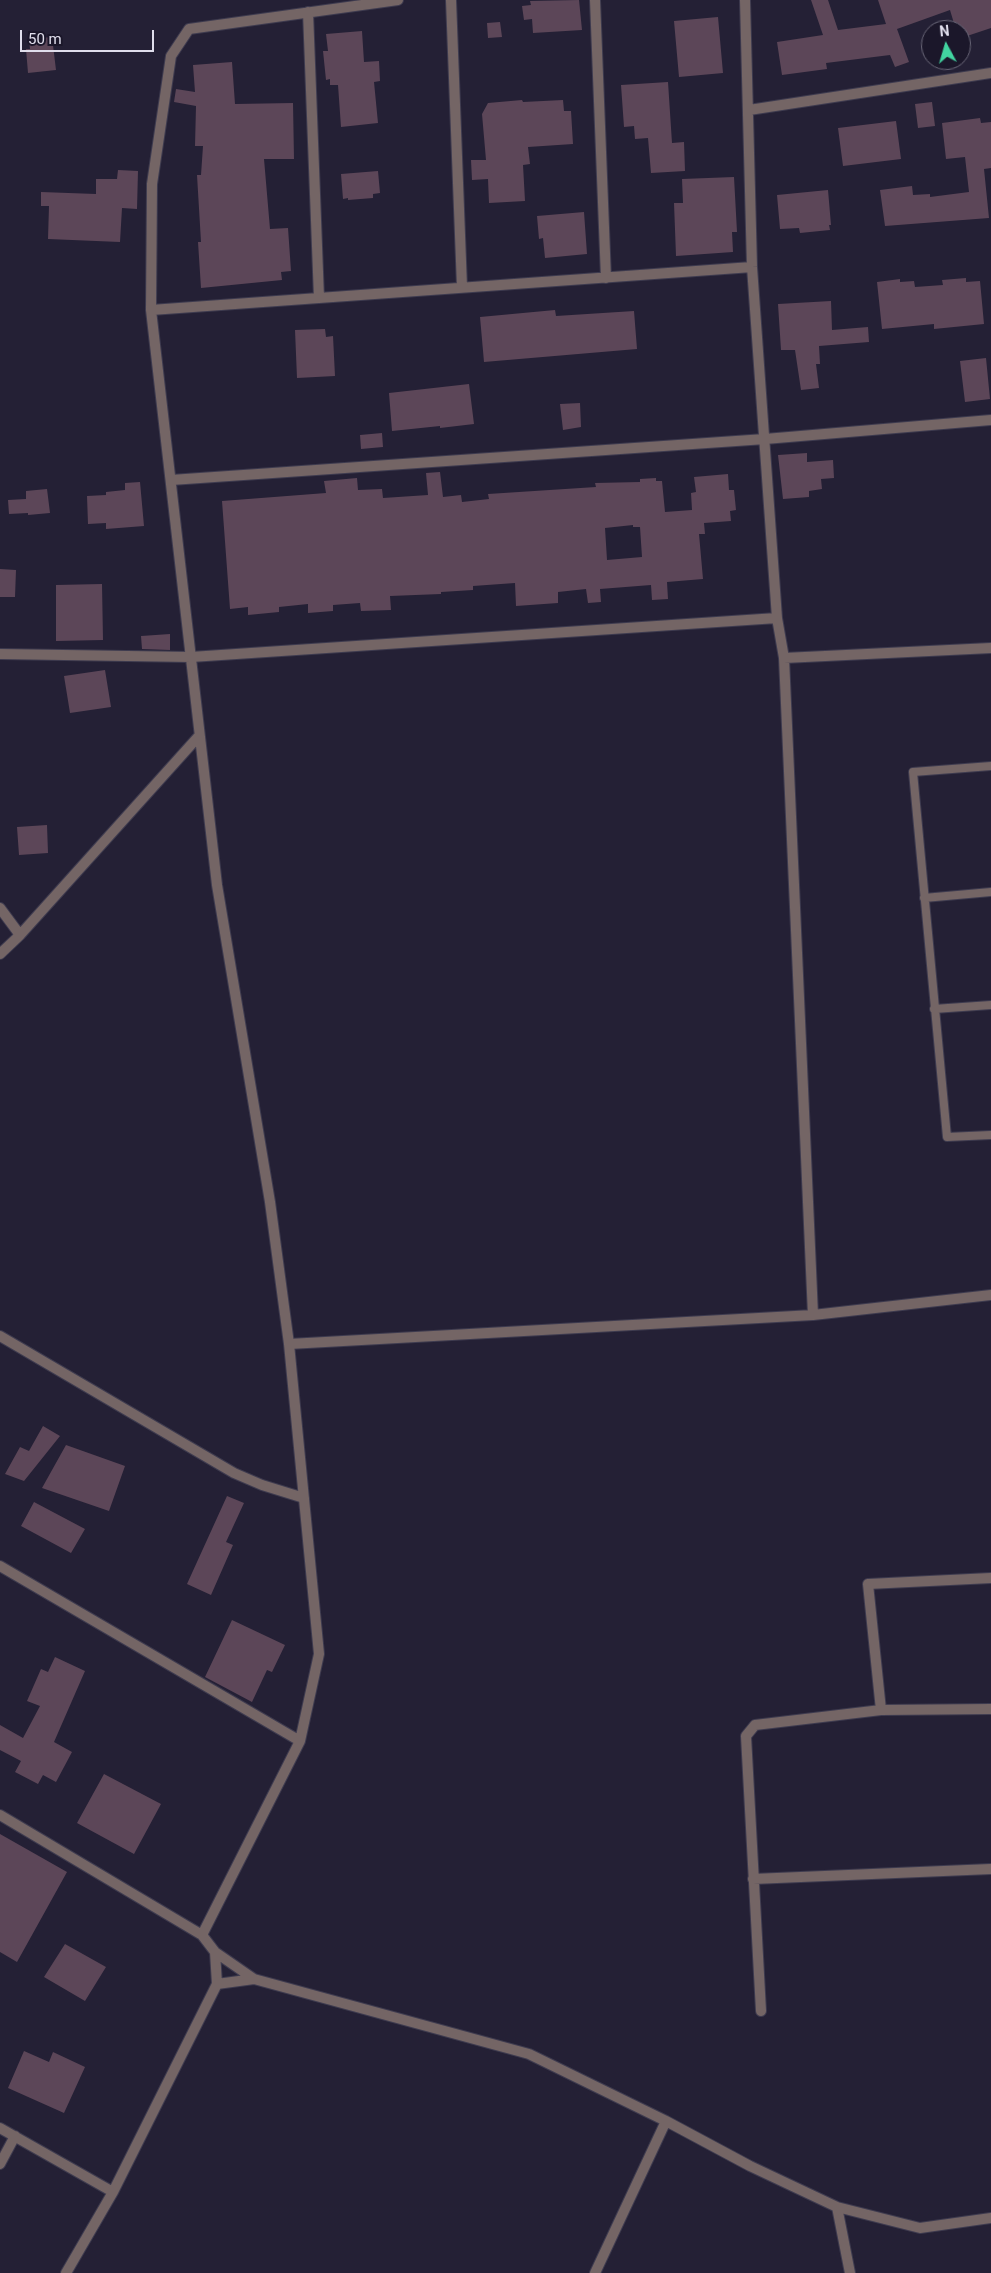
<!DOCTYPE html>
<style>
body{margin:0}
#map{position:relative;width:991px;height:2273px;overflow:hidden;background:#242035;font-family:Roboto,sans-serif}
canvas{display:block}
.north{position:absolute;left:921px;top:20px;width:50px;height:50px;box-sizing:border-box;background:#1b172a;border:1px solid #6a6778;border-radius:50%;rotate:354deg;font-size:14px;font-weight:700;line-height:20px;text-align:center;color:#e0deec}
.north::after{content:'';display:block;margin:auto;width:18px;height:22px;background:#42d4a0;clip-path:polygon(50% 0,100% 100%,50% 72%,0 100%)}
.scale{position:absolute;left:20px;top:30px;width:134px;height:22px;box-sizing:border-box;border:2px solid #e0deec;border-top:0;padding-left:6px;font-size:15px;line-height:18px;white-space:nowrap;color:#e0deec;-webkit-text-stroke:4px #1b172a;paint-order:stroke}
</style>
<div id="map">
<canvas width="991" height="2273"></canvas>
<div class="north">N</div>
<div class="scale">50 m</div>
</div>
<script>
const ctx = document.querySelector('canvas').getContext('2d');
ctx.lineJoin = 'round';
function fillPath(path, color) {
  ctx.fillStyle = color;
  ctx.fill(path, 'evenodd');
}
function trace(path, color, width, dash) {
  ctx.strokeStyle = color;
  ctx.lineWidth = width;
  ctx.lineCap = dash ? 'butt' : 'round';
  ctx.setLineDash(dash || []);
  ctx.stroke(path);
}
fillPath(new Path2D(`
 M579,0L582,30L533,33L532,19L524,20L522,6L531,5L530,1Z
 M811,0H828L838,30L886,24L878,0H991V28L961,38V30H956L950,10L897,29L909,62L895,67L890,55L826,63L827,69L782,75L777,42L823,35Z
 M718,17L723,73L679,77L674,21Z
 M500,22L502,37L488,38L487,23Z
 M362,31L364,62L379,61L380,81L374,82L378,123L341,127L338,85H330V79L326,80L323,51H328L326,34Z
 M52,37L56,70L28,73L26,49H30L29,39Z
 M232,62L235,104L293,103L294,159H264L270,229L288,228L291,271L281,272L282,280L201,288L198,242H201L197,175H201L203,146H195L196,106L174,102L176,89L195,92L193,65Z
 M668,82L672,143L684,142L685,171L651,173L648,138L635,139L634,126L624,127L621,85Z
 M522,100L523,102L563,100L564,111H571L573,144L528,147L530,164L523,165L525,201L489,203L488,179L472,180L471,160H486L482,114L488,103Z
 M932,102L935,126L918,128L915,104Z
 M980,118L981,123L991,122V168L984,169L989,218L885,226L880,190L912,186L913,195L930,194V197L969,192L965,157L946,159L942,123Z
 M896,121L901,159L843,166L838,128Z
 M118,170L138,171L137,209L122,208L120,242L48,239L49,206H41V192L96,194V179H117Z
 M378,171L380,193L373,194V198L348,200V198L343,199L341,174Z
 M734,177L737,232H732L733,252L676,256L674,203H683L682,179Z
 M828,190L831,225H829L830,230L800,233L799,228L780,229L777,195Z
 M584,212L587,254L545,258L543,238L539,239L537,216Z
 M966,278V282L980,281L984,324L934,329V324L882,329L877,282L900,279V282L914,281L915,287L943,285L942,280Z
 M831,301L832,330L868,327L869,342L819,346L820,364H816L819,388L801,390L795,350H781L778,304Z
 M555,310L556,316L634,311L637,349L484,362L480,317Z
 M325,329L326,337L333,336L335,376L297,378L295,330Z
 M986,358L990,399L965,402L960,361Z
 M469,384L474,424L440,428V426L392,431L389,393Z
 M580,403L581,427L563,430L560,404Z
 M382,433L383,447L361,449L360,435Z
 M807,453V462L833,460L834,478L821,479L822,489L809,491V497L783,499L778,455Z
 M440,472L443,497L461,495L462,502L489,499L488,494L596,487L595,483L640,482V479L656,478V481H662L665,512L692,510L691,493L696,492L694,477L728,474L729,490H734L736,510L730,511L731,521L704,523L705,534H699L703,579L667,582L668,599L652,600L651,585L600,589L601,602L588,603L586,589L558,592V603L516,606L515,583L473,586V590L441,592V594L390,596L391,610L361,611L360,603L333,605V611L308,613V604L279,607V612L248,615V607L230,609L222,501L326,493L324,481L357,478L358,490L382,489L383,498L428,495L426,473ZM633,525V527H640L642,557L607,560L605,528Z
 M140,482L144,526L106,529V523L88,524L87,496L106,495V492L125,490V483Z
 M47,489L50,513L28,515V513L9,514L8,500L26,499V491Z
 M0,569L16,570L15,597H0Z
 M102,584L103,640L56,641V585Z
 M170,634V650L142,649L141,636Z
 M105,670L111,707L70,713L64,676Z
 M47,825L48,853L19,855L17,827Z
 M43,1426L60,1436L24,1481L5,1474L20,1447L29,1451Z
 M66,1445L125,1466L109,1511L42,1488Z
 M227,1496L244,1503L226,1542L233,1545L211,1595L187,1584Z
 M34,1502L85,1529L71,1553L21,1526Z
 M232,1620L285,1645L272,1672L267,1670L252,1702L205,1677Z
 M55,1657L85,1671L54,1742L72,1752L56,1782L43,1775L38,1784L15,1772L21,1761L0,1750V1725L23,1738L40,1706L27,1701L41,1669L48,1672Z
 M104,1774L161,1804L134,1854L77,1823Z
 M0,1834L67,1872L17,1962L0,1952Z
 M65,1944L106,1967L85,2001L44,1977Z
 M24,2051L49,2062L53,2052L85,2067L64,2113L8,2088Z`), '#5c4658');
const lane = new Path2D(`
 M991,766L913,772L947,1137L991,1135
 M924,898L991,892
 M934,1009L991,1005`);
const street = new Path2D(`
 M451,0L462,287
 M595,0L606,278
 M745,0L752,267L777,618L784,658L991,648
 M308,12L319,298
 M749,110L991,73
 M151,310L752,267
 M171,480L765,439L991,420
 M0,654L191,657L777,618
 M784,658L813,1315
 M0,908L20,935
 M0,954L20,935L198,737
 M0,1336L234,1473L262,1485L304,1498
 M289,1344L813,1315L991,1295
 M0,1566L300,1741
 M881,1710L868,1584L991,1578
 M0,1815L202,1935
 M753,1879L991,1869
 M215,1952L254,1979L529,2054L666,2121L750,2166L837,2207L920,2228L991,2218
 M217,1984L254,1979
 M761,2011L746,1736L755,1725L881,1710L991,1709
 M0,2128L113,2192
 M0,2164L15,2136
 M837,2207L850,2273
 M66,2273L113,2192L217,1984L215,1952L202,1935L300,1741L319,1654L289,1344L270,1202L217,885L151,310L152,184L171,56L189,29L398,0
 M595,2273L666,2121`);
trace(lane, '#3e3b4f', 10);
trace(street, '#3e3b4f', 12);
trace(lane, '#746565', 8);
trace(street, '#746565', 10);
</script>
